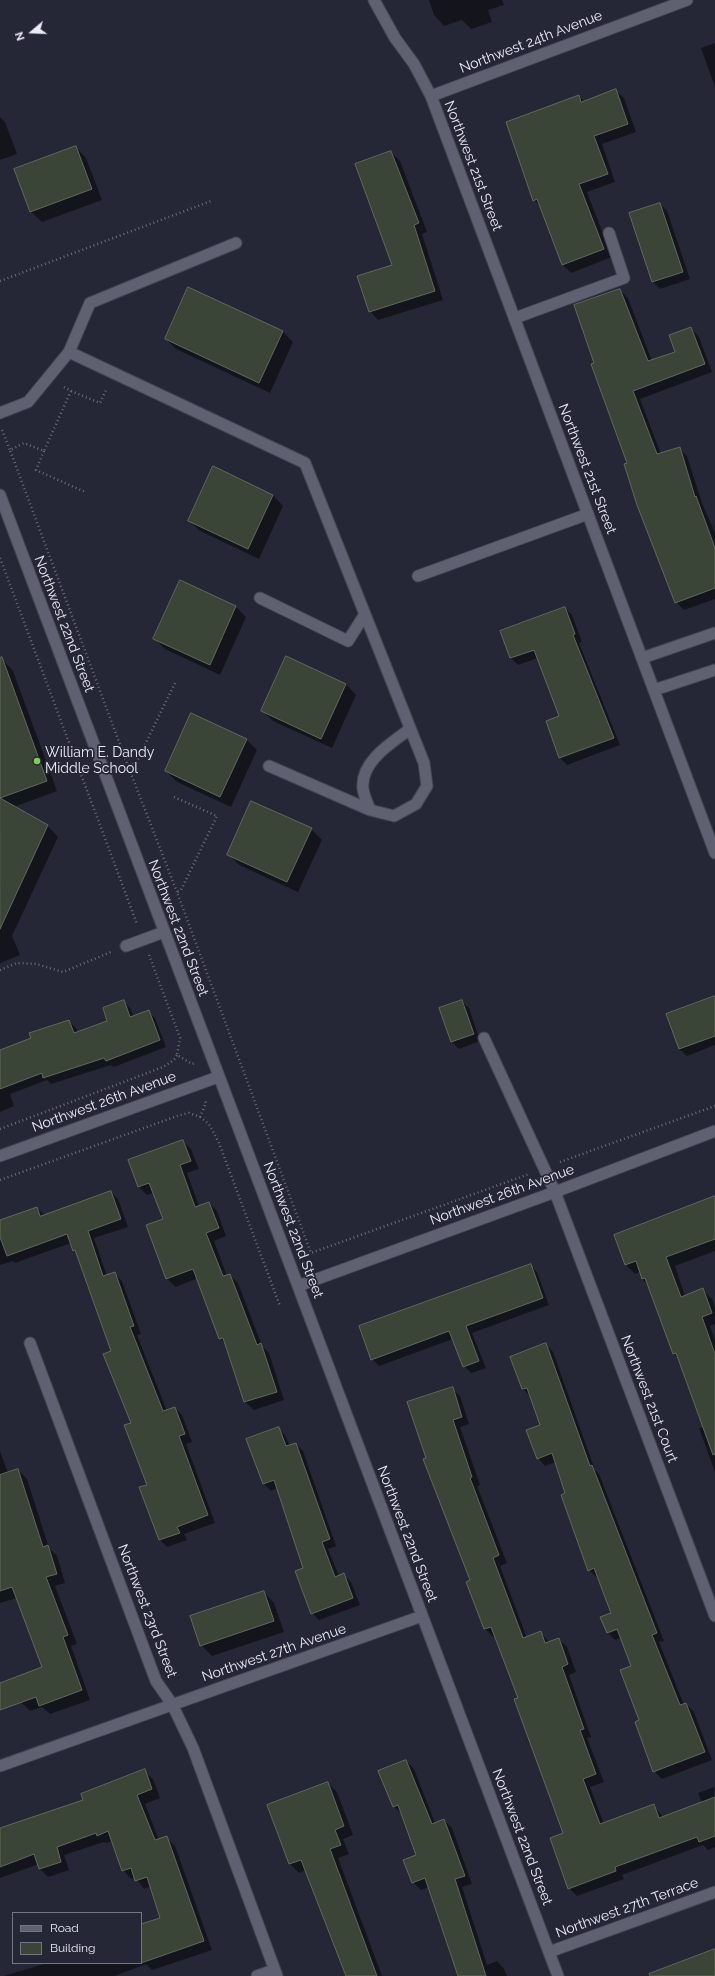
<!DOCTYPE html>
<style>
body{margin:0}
#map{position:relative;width:715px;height:1976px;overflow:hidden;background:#262736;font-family:Raleway,sans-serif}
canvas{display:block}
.legend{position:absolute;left:12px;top:1912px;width:130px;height:52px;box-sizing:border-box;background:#262736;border:1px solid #747582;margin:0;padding:5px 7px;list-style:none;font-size:12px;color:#eaebf5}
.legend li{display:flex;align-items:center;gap:8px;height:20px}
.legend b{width:20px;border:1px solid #747582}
.north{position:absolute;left:12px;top:12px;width:40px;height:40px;-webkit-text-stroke:3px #262736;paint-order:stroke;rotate:251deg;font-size:11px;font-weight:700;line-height:16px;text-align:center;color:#eaebf5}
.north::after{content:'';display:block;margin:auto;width:14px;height:18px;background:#eaebf5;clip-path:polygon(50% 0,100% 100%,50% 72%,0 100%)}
</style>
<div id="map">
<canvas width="715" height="1976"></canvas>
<ul class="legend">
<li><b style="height:5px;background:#5f6071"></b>Road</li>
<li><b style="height:11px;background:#3a4537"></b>Building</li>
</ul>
<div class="north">N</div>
</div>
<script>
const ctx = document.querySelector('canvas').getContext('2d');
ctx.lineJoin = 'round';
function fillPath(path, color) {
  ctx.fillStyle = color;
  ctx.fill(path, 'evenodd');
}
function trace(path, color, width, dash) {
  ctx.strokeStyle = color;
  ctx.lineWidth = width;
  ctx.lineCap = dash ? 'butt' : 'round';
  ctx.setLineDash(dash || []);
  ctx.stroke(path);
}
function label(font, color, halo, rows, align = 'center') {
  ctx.font = font + ' Raleway,sans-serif';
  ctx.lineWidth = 3.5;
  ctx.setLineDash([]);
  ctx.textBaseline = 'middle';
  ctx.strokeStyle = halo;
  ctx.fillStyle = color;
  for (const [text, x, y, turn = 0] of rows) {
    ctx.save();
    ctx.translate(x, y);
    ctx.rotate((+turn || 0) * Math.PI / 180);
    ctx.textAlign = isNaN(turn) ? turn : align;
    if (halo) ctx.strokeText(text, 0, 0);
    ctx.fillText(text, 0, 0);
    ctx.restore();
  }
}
fillPath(new Path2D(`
 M429,0H502L504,5L488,10L492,22L471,29L462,20L444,26L434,15Z
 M715,43V87L701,48Z
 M615,90L624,98L636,132L602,144L615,182L587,192L612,257L571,273L563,265L542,208L534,200L579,96L584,102Z
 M0,117L5,122L17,154L0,160Z
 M76,147L86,158L102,200L42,222L31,212L15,170Z
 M391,152L400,161L427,232L422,234L443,300L378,320L370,311L393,266Z
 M660,204L667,211L690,279L660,289L653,282L631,213Z
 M189,288L283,332L293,342L270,393L176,349L166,339Z
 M620,290L628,298L652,361L676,352L691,328L699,337L712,372L640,399L661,454L679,448L687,456L702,503L715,533V599L684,610L676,602L595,364Z
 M214,467L273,495L283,506L259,559L200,531L189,521Z
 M180,581L236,607L246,617L220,675L165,649L154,638Z
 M565,608L572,615L582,642L579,643L620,745L567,765L560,758V717L538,658L518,665L511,658L501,632ZM538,647L539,649L513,658V656Z
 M3,660L13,671L57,791L14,807L48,826L58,837L12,936L20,955L0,963V661Z
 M346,684L356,695L332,748L273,721L262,710Z
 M247,740L257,750L231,807L177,782L166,771Z
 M311,829L322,840L298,892L239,865L228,854Z
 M715,999V1045L687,1056L679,1049Z
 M123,1001L130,1008L134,1017L148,1011L155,1018L166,1047L114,1067L111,1065L51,1084L47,1080L10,1094L14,1106L0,1112V1048L1,1051L32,1039L69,1021L76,1028L78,1033L109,1021Z
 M462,1001L469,1008L480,1041L459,1049L452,1042Z
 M183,1141L191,1149L199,1169L187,1173L199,1206L209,1203L217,1211L226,1236L214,1241L227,1276L230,1275L238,1283L262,1346L269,1353L284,1400L254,1410L245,1402L226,1344L220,1338L198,1278L176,1287L167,1279L147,1226L164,1220L154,1193L147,1195L139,1187L129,1161Z
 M111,1192L118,1199L128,1227L94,1238L107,1276L114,1273L122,1281L141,1334L137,1335L167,1411L175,1408L182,1415L192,1442L186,1444L215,1523L184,1534L187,1540L167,1547L160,1540L140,1488L148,1485L112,1351L77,1254L74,1251L71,1243L15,1263L13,1261L0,1265V1221L37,1208L44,1215Z
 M715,1198V1251L675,1266L685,1296L703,1290L712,1299L715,1308V1324L710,1326L715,1340V1472L699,1428L704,1427L679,1358L674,1354L648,1285L642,1279L640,1272L635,1274L626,1265L615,1236Z
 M530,1265L537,1272L549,1305L472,1333L486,1368L471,1373L464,1366L453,1339L379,1366L372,1359Z
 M546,1344L553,1352L595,1470L599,1474L664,1641L659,1642L684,1705L686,1704L694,1712L712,1760L662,1779L654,1771L641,1721L632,1666L621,1638L615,1640L607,1632L612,1613L599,1577L597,1578L589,1570L556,1462L545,1466L538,1458L542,1425L531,1397L523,1389ZM621,1626L622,1628L610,1633V1631Z
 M452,1388L460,1396L469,1424L460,1427L480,1485L477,1486L507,1563L500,1566L527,1638L541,1633L550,1643L559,1639L567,1647L576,1672L569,1675L591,1737L587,1738L604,1782L590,1787L604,1824L653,1805L663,1817L702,1803L698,1793L714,1787L715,1847L708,1850L703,1845L622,1875L624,1879L577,1896L569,1888L564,1834L519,1698L495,1636L493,1637L485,1629L471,1581L427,1459Z
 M278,1428L285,1435L290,1446L296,1444L303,1451L336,1546L328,1549L339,1576L344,1575L351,1582L360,1605L319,1620L312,1613L304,1569L277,1488L271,1491L264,1484Z
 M0,1451L8,1473L18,1470L27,1479L49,1548L57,1556L65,1583L55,1586L77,1644L71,1646L90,1700L50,1714L42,1707L30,1711L21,1702L44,1668L17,1598L0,1603Z
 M264,1592L274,1603L284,1632L212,1656L201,1645Z
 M406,1761L414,1769L435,1823L444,1820L452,1828L472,1884L462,1887L487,1965L497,1961L504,1969L507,1976H456L458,1975L429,1887L421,1890L413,1882L417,1855L402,1814L393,1806Z
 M144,1771L153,1779L160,1798L145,1804L159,1840L166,1837L175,1846L212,1950L152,1970L146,1964L115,1976H4L47,1963H141V1925L161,1919L151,1886L144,1889L135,1877L131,1879L123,1870L113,1841L106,1843L104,1842L64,1855L69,1870L48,1877L40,1869L39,1864L0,1878V1829L84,1801Z
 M328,1783L337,1792L353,1835L343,1839L349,1854L338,1858L382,1976H347L306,1870L299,1873L290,1864L268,1805Z`), '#0007');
const building = new Path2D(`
 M616,89L628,124L594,136L608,174L579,184L604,249L562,265L537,199L533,201L506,122L579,95L581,102Z
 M76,146L92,189L30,212L14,169Z
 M391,151L419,223L414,225L435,291L369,312L357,276L392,265L355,164Z
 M660,203L683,272L652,282L629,213Z
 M188,287L283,331L259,383L165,339Z
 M620,289L648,361L675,352L669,335L691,327L705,364L633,391L657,454L680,447L695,497L696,496L715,548V588L675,603L637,505L624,464L627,463L591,364L594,363L574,305Z
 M213,466L273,495L248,549L188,521Z
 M180,580L236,606L210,665L153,639Z
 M565,607L575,634L573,635L614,738L559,758L546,721L559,716L534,650L510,658L500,631Z
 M286,656L346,684L321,739L261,711Z
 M2,657L47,781L0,798V658Z
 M191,713L247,739L220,797L165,771Z
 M0,798L48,825L0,929Z
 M251,801L312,828L287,882L227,855Z
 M715,996V1036L679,1049L666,1014Z
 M124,1000L130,1017L149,1010L160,1040L106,1061L104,1058L43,1078L42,1073L0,1089V1050L31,1038L29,1033L69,1020L74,1033L107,1021L103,1008Z
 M462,1000L474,1034L451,1042L439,1008Z
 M183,1140L191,1161L180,1165L195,1207L209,1202L219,1228L206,1233L223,1276L230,1274L257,1345L261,1343L277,1392L244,1402L223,1338L219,1339L193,1269L166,1279L146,1225L163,1219L149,1183L138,1187L128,1160Z
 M111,1191L121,1219L88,1231L103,1276L115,1272L134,1326L130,1327L163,1411L175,1407L185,1434L179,1436L208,1515L177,1527L180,1533L159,1540L139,1487L147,1485L124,1425L131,1423L103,1354L111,1351L75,1250L73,1251L67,1234L7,1256L0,1237V1220L37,1207L40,1216Z
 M715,1196V1239L666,1257L681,1297L703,1288L712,1313L702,1317L715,1354V1454L713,1455L676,1353L673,1354L645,1278L642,1279L636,1261L625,1265L614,1235Z
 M531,1264L543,1298L466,1326L479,1361L463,1367L449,1331L371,1360L359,1326Z
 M546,1343L590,1466L592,1465L657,1633L652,1635L680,1705L686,1703L705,1752L653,1772L635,1722L639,1720L620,1670L631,1666L617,1629L607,1633L600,1617L611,1613L594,1568L588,1571L561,1495L565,1493L552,1453L537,1459L526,1430L540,1425L527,1388L522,1389L510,1357Z
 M453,1387L462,1417L453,1420L472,1477L470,1478L499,1555L493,1558L523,1638L541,1631L545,1643L559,1638L568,1664L562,1667L584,1729L580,1730L596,1774L583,1779L600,1824L654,1804L659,1818L715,1797V1836L699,1842L697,1837L615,1867L616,1871L568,1889L550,1838L563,1833L514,1699L518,1698L491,1627L484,1629L466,1582L470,1580L423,1459L426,1458L407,1402Z
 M279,1427L286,1446L296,1443L330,1539L322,1542L335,1577L344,1573L353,1598L311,1614L295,1571L303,1568L274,1480L263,1484L246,1439Z
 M18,1469L43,1547L48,1545L57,1574L46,1577L68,1635L63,1637L82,1690L39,1706L36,1697L0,1710V1683L42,1667L12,1587L0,1591V1475Z
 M264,1591L274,1621L200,1646L190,1616Z
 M406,1760L432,1824L444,1819L465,1876L455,1879L486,1976H458L425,1878L412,1883L403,1860L416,1855L398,1805L393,1807L378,1771Z
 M145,1769L152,1789L137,1795L155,1840L167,1836L204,1941L141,1963V1924L160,1918L147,1877L135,1881L131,1868L122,1871L108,1831L97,1836L96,1833L57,1847L61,1862L39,1869L34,1854L0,1867V1828L83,1800L81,1794Z
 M328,1782L344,1826L335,1830L341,1845L330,1849L377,1976H346L301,1860L289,1864L267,1805Z
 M715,1949V1976H650L649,1974Z`);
fillPath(building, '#3a4537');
trace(building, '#5f6a5b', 1);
const service = new Path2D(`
 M374,0L395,38L414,64L431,96
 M515,318L624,278L609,233
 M69,352L305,463L424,763L427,786L416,804L394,816L370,810C368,804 364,796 363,789C360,762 391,743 410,729
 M0,413L28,402L69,352L90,303L236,243
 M418,576L588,514
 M260,598L348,641L365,614
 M642,658L715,633
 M654,690L715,670
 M269,766L370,810
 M126,946L164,932
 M484,1038L555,1192`);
const minor = new Path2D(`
 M687,0L431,96L715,853
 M0,495L558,1976
 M0,1156L218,1077
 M555,1192L715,1616
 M298,1286L555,1192L715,1131
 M30,1343L156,1681L172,1704L193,1748L277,1976
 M0,1766L422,1616
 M549,1952L715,1892
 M257,1976L274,1970`);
trace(service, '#444551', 13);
trace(minor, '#444551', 13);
trace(new Path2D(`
 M0,281L211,201
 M64,387L71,391L44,451L24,443L10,450L128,766
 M71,391L100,403L107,388
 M2,430L10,450
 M44,451L36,470L85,492
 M0,558L137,924
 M175,683L136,763L128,766L177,892
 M174,797L217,816L181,890L177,892L311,1253L529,1174
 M149,955L180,1038L177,1055L192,1064L195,1063
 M0,970L17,963L36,964L63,972L111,952
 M200,1117L209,1124L219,1143L280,1306
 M0,1129L163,1067L174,1060L177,1055
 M560,1162L715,1106
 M0,1180L180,1115L189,1113L200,1117L206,1103L205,1100`), '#6a6b79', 2.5, [1, 3]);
trace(service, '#5f6071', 11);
trace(minor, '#5f6071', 11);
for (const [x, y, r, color] of [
 [37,761,4,"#7cd155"]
]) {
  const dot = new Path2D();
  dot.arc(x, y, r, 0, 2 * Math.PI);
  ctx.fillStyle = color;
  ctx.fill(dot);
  trace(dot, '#262736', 1.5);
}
label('14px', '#eaebf5', '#262736', [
 ["Northwest 24th Avenue",531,42,-21],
 ["Northwest 21st Street",473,166,69],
 ["Northwest 21st Street",587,469,69],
 ["Northwest 22nd Street",64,624,69],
 ["Northwest 22nd Street",178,928,69],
 ["Northwest 26th Avenue",104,1102,-20],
 ["Northwest 26th Avenue",502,1195,-20],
 ["Northwest 22nd Street",293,1230,69],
 ["Northwest 21st Court",649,1399,69],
 ["Northwest 22nd Street",407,1534,69],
 ["Northwest 23rd Street",147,1611,69],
 ["Northwest 27th Avenue",274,1653,-19],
 ["Northwest 22nd Street",522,1837,69],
 ["Northwest 27th Terrace",627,1908,-20]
]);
label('14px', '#eaebf5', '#262736', [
 ["William E. Dandy",45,753],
 ["Middle School",45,769]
], 'left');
</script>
